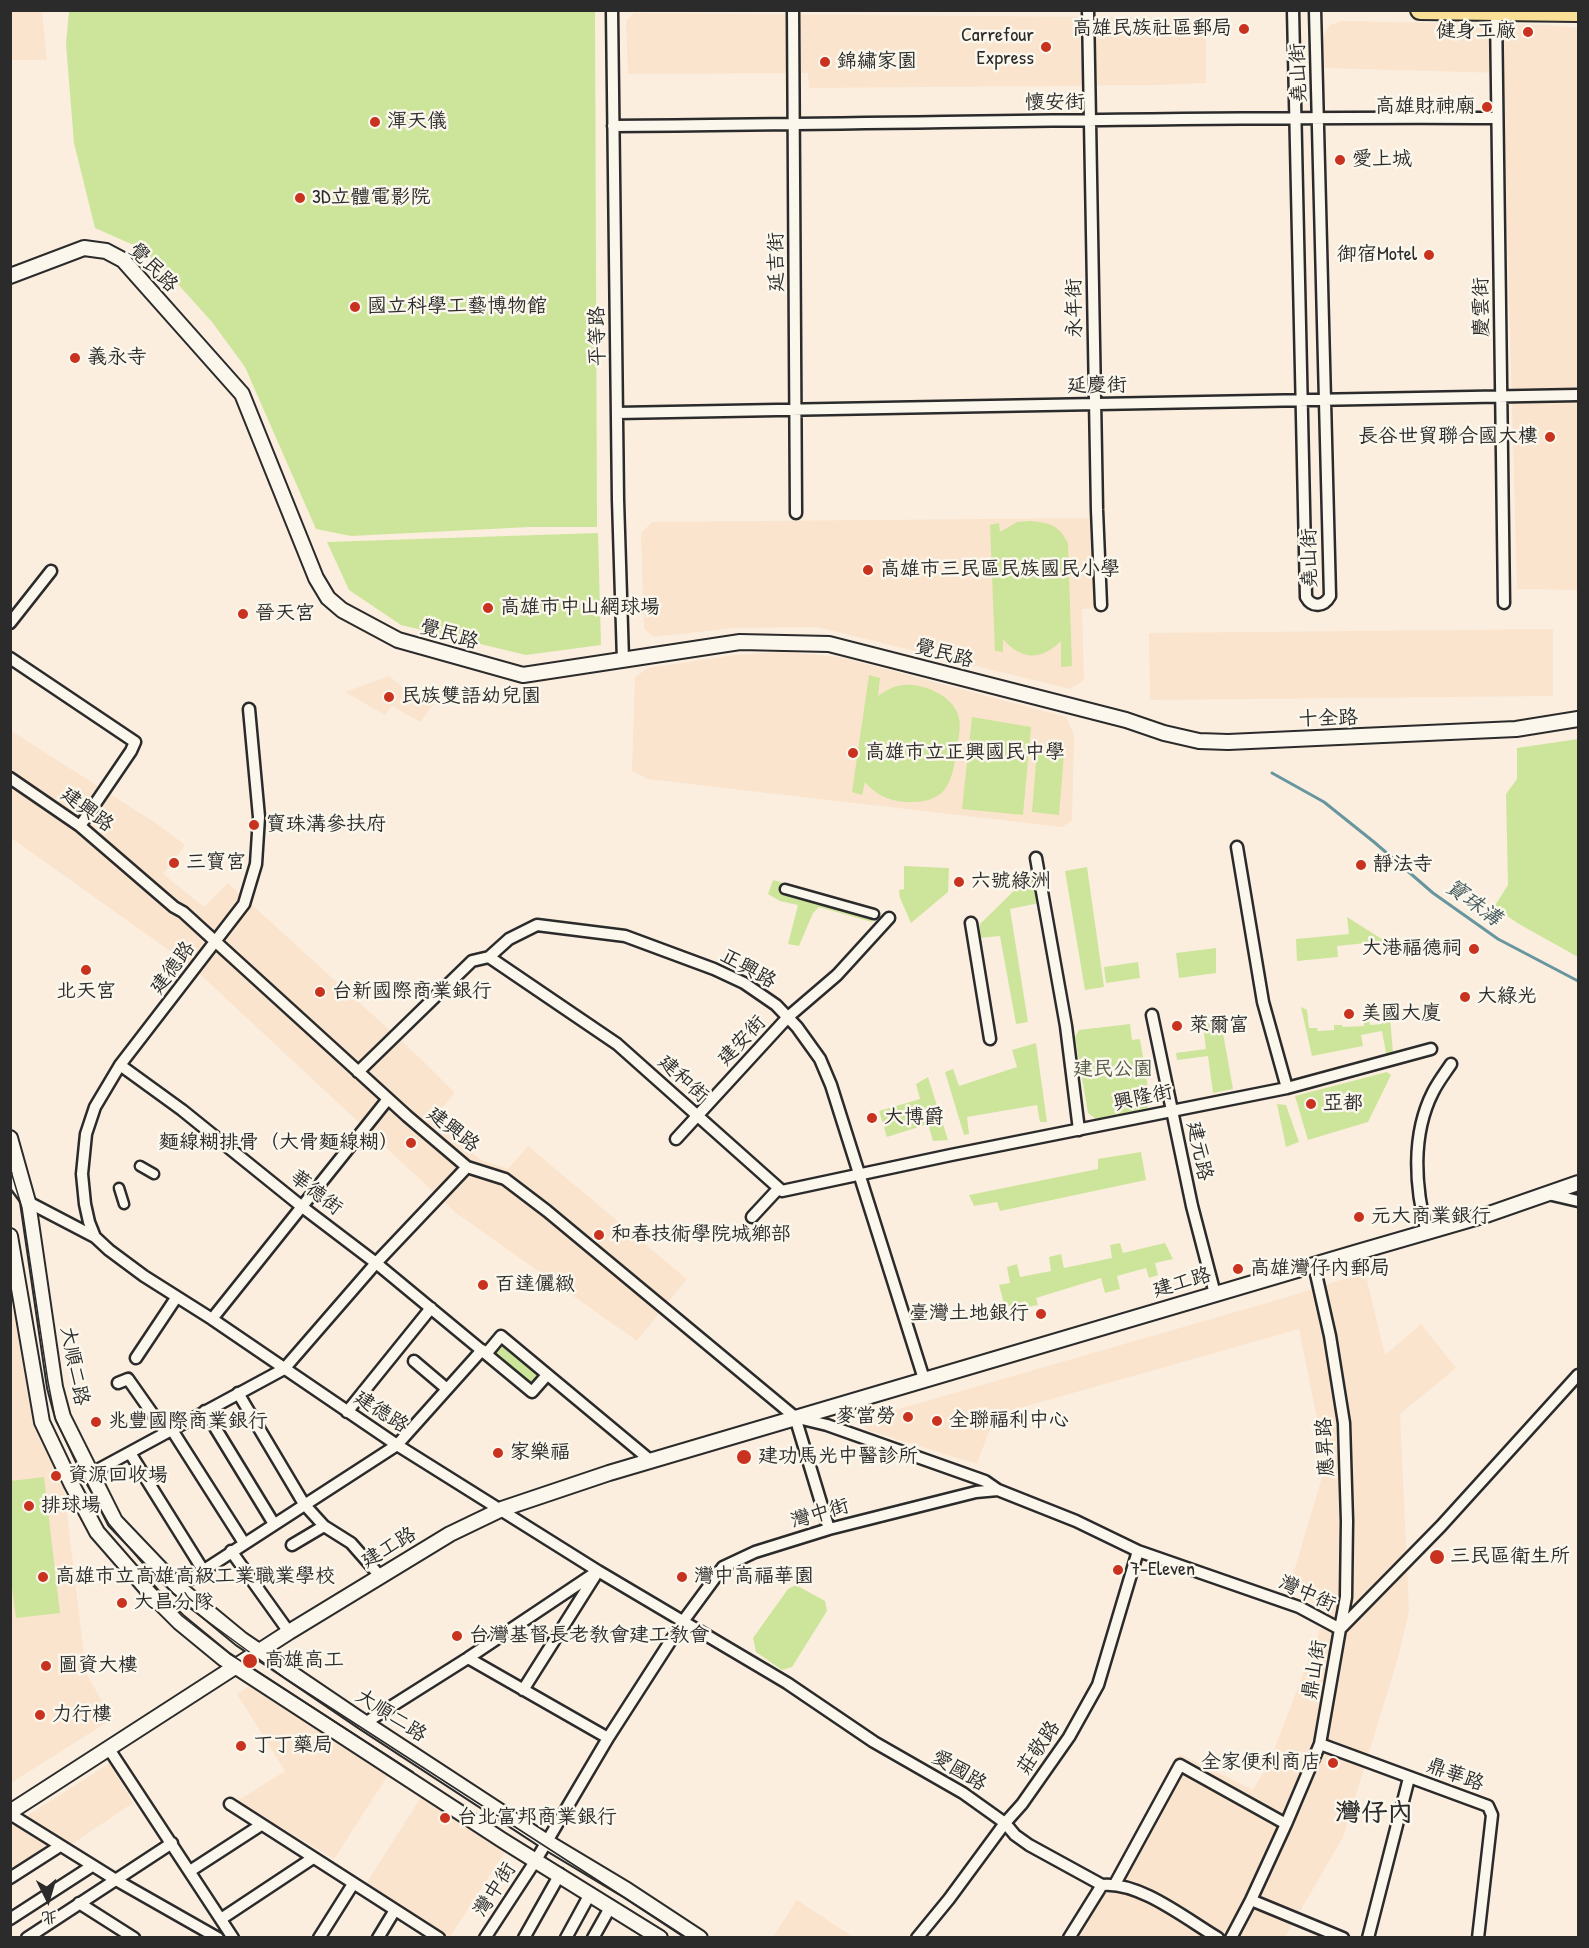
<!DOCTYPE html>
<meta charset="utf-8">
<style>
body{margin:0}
#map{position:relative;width:1589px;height:1948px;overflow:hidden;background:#fbeede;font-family:"Patrick Hand","LXGW WenKai TC",sans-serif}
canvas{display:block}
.frame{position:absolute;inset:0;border:12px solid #2b2b2b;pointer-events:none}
.north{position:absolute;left:18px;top:1870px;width:60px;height:60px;-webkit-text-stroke:4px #fbf7ec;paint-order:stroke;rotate:175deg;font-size:16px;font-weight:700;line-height:24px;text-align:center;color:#2b2b2b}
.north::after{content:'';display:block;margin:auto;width:21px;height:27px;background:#2b2b2b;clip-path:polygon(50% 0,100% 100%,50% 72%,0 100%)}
</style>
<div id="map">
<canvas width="1589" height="1948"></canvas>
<div class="frame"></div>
<div class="north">北</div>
</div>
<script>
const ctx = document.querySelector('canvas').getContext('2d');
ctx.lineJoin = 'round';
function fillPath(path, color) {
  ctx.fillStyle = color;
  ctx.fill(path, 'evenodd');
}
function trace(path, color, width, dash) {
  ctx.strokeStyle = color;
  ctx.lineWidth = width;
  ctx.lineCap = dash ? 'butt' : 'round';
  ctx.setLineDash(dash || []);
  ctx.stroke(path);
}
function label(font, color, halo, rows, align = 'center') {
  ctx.font = font + ' "Patrick Hand","LXGW WenKai TC",sans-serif';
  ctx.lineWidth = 5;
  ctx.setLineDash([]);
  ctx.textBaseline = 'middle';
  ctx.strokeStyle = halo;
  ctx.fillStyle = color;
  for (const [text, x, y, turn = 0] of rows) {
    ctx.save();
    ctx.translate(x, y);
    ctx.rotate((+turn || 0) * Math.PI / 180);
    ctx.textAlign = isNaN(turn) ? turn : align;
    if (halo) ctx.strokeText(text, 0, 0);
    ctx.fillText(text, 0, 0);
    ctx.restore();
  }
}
fillPath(new Path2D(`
 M11,10L42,11L47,60H11Z
 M634,13L1206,18V83L1158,85L809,88L808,73L628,74L626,21Z
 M1342,21L1549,25L1578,28V590L1517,589L1503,73L1322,68L1323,36L1330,25Z
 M1093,518L1095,608L1082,609L1084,680L1070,689L817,627L733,628L654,637L644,629L641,533L652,522Z
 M1553,629V696L1150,700L1149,633Z
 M783,652L840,657L1066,717L1074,735L1072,821L1062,827L647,779L632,771L635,677L648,668L734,655Z
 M389,676L412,694L437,700L420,722L392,706L385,715L345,692Z
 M10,730L157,824L185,845L163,874L204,907L228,883L419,1057L455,1093L434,1117L481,1160L508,1169L528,1146L687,1279L637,1341L456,1213L190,965L11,838Z
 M1365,1272L1385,1355L1421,1324L1456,1368L1400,1414L1409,1611L1398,1658L1343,1837L1285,1937H1079L1180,1754L1253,1790L1270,1761L1327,1611L1289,1588L1326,1464L1299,1329L995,1415L977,1464L867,1430L860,1420L1284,1298Z
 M10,1277L28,1383L39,1425L62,1470L86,1673L112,1719L11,1783Z
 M251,1685L388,1775L334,1859L237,1801L285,1771L237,1694Z
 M110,1763L133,1803L11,1885V1826Z
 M421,1797L506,1850L450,1937H433L361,1892Z
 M797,1900L853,1937H773Z`), '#fae4ce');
fillPath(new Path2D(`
 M69,11H595L597,527H530L351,536L316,529L245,367L212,322L166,271L138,247L95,228L74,143L66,44Z
 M1030,521C1050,523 1058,524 1068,543L1072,666L1061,667V641C1041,661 1021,660 1003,639V652L995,651L990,525L999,523L1000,532L1017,522Z
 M598,533L601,645L526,655L401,625L349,590L327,542Z
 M869,675L880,678L878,696C885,691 893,686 903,685C922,683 949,694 957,712C962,723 959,736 957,748C952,780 949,803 909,802C891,802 877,796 865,782L862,795L852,792Z
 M972,717L1031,727L1023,815L962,809Z
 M1578,739V957L1519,924L1494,907L1508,885L1506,794L1517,779V748Z
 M1037,750L1064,754L1059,815L1032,812Z
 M904,866L949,868L948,892L911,923L900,898L899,890L904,889Z
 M1087,867L1104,987L1085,990L1065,871Z
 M1028,877L1033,878L1039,903L1010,909L1028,1022L1016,1024L1000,936L980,938V924Z
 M773,880L875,908L872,922L819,907L813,913L799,946L788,944L798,905L780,901L768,894Z
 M1347,917L1385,941L1337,946L1338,957L1297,961L1296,939L1349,934Z
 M1216,948V973L1179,978L1176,953Z
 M1138,962L1140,978L1106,983L1104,967Z
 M1301,1007L1307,1010L1309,1028H1317L1318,1031L1334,1030V1025H1342L1343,1027L1364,1026V1021H1369L1370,1025L1382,1024V1019L1390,1018L1393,1053L1387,1058L1382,1031L1361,1035L1363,1046L1312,1056Z
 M1220,1016L1233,1089L1213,1093L1208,1056L1177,1060L1176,1053L1206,1049L1202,1018Z
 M1130,1024L1132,1040L1140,1039L1150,1100L1147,1108L1096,1119L1088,1113L1075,1037L1079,1030Z
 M1036,1043L1047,1122H1040L1037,1105L967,1117L969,1134L964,1135L945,1072L953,1069L959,1086L1017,1067L1012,1050Z
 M1387,1072L1391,1075L1368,1122L1308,1140L1295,1096Z
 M928,1077L948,1140L933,1141L928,1124L887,1137L879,1111L920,1099L916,1084Z
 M1277,1104L1286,1105L1299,1142L1286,1147Z
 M1141,1152L1146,1180L1000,1211L997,1202L974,1206L969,1195L1098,1169V1159Z
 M1120,1243L1123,1253L1165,1243L1173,1259L1155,1263L1158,1275L1149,1278L1146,1268L1117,1276L1120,1289L1105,1293L1101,1278L1036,1298L1038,1305L1027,1307L1026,1301L1005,1307L999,1285L1010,1283L1007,1267L1017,1264L1020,1277L1051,1271L1049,1257L1061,1254L1064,1268L1112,1258L1110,1245Z
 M500,1341L540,1374L530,1386L491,1353Z
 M44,1477L60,1613L16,1618L10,1572L11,1481Z
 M796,1585L825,1601L827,1611L792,1667L782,1670L756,1652L753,1638L788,1589Z`), '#cde59a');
trace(new Path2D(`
 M1272,773L1324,802L1374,842L1433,893L1498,939L1578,981`), '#67969f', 3);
const pedestrian = new Path2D(`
 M785,889L874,914
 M140,1166L154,1174
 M119,1188L124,1204`);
const minor = new Path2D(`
 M612,10L618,500L623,660
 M793,10L796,513
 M1088,10L1097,510L1101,605
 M1293,10L1306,597C1312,608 1324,607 1330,596L1315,10
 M1496,11L1504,603
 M613,126C908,124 1202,116 1497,118
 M617,413L1578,395
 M10,623L51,571
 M10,658L135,742L131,751L80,826
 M249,709L259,817L256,864L244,904L120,1065L95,1107L86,1134L82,1174L85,1204L89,1222L95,1237L109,1250L144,1276L212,1319L397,1445L598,1571L787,1683L874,1742L963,1793L1005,1823L1015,1835L1029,1845L1102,1885C1139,1881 1186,1919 1218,1938
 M10,778L80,826L174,907L183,912L407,1116L467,1167L505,1179L547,1211L795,1417L829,1529
 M1237,847L1263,1002L1287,1088
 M1036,858L1066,1026L1079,1130
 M971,923L990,1039
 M489,957L617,1044L782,1191L951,1155L1287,1088L1431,1049
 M1152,1015L1192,1206L1215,1294
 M120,1065L182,1110L301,1206L376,1263L532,1392L547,1375
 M358,1072L472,961L489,957L509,939L537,925L625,936L714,969L744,983L776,1005L797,1027L820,1059L831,1085L924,1379
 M676,1139L788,1017L837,975L889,918
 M10,1178L28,1202L95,1237
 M1548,1194L1578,1201
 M752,1217L778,1189
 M1427,1233C1415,1188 1411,1135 1433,1092C1438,1082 1445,1073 1451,1064
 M212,1319L388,1099
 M486,1354L501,1336L650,1460
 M136,1358L176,1298
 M414,1361L447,1389
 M118,1383L128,1379L166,1433
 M238,1393L304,1504L324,1526L351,1543L380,1576
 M205,1411L274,1524
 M347,1412L431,1308
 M798,1418L827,1425L985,1481L998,1490
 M172,1430L244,1543
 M130,1453L203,1570
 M90,1474L284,1369L376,1263L467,1167
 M292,1545L324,1526
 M231,1551L289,1632
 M178,1587L397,1445L482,1350
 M468,1658L608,1738
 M523,1690L595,1576
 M365,1723L468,1658L598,1571
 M1320,1744L1488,1806L1492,1815L1478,1938
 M109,1749L233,1938
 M230,1804L439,1938
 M10,1814L116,1880L218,1938
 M190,1871L261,1825
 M10,1878L60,1846
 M1115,1884L1180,1765L1286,1824
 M1251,1900L1343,1938
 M79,1903L134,1938
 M10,1919L92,1866
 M221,1919L313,1858
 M27,1938L172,1843
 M319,1938L353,1884
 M378,1938L395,1910
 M485,1938L536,1860L608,1738L684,1620L723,1567L755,1552L829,1529L976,1492L998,1490L1076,1521L1138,1551L1299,1607L1340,1629L1346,1597L1347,1521L1344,1423L1330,1336L1314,1265
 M524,1938L560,1874
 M566,1938L590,1894
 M593,1938L611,1906
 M917,1938L949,1899L1005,1823L1022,1804L1069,1737L1098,1685L1138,1551
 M1069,1938L1102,1885
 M1231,1938L1251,1900L1286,1824L1320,1744L1340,1629L1441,1526L1578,1375
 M1368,1938L1409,1778`);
const tertiary = new Path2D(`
 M10,276L84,248L106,251L123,260L242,394L316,578L328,598L342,610L398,640L523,675L740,642L829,644L1126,720L1164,733L1199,741L1228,742L1516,729L1578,719
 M10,1138L28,1202L55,1387L63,1417L115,1521L178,1587L241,1639L365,1723L547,1842L627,1890L700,1938
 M10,1236L42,1422L71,1483L97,1532L152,1595L179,1622L224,1659L502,1840L660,1938
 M10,1812L289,1632L450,1534L502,1509L609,1473L1358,1252L1489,1214L1578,1183`);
const primary = new Path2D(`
 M1420,10L1578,12`);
trace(pedestrian, '#2b2b2b', 13);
trace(minor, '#2b2b2b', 15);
trace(tertiary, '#2b2b2b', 18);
trace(primary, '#2b2b2b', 22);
trace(pedestrian, '#fbf7ec', 8);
trace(minor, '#fbf7ec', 10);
trace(tertiary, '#fbf7ec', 14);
trace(primary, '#fadf96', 18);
trace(new Path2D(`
 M10,1168L22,1208L48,1382L55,1418L83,1478L109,1524L150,1572L188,1607L286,1679L687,1938
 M153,1586L182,1616L230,1654L413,1772`), '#2b2b2b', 1.5);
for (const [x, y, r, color] of [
 [1244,29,6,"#c8321e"],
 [1528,32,6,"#c8321e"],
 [1046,47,6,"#c8321e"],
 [825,62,6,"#c8321e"],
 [1487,107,6,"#c8321e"],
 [375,122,6,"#c8321e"],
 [1340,160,6,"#c8321e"],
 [300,198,6,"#c8321e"],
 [1429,255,6,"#c8321e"],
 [355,307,6,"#c8321e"],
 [75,358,6,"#c8321e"],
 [1550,437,6,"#c8321e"],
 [868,570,6,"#c8321e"],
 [488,608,6,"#c8321e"],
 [243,614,6,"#c8321e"],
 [389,697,6,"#c8321e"],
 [853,753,6,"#c8321e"],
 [254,825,6,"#c8321e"],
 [174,863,6,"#c8321e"],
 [1361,865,6,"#c8321e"],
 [959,882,6,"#c8321e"],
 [1474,949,6,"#c8321e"],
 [86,970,6,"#c8321e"],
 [320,992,6,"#c8321e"],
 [1465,997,6,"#c8321e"],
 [1349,1014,6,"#c8321e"],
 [1177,1026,6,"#c8321e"],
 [1311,1104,6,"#c8321e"],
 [872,1118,6,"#c8321e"],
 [411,1143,6,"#c8321e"],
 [1359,1217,6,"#c8321e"],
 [599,1235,6,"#c8321e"],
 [1238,1269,6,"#c8321e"],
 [483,1285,6,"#c8321e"],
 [1041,1314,6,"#c8321e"],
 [908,1417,6,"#c8321e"],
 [937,1421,6,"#c8321e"],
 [96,1422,6,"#c8321e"],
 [498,1453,6,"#c8321e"],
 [744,1457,8,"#c8321e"],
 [56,1476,6,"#c8321e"],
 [29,1506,6,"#c8321e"],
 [1437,1557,8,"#c8321e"],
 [1118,1570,6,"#c8321e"],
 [43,1577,6,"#c8321e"],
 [682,1577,6,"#c8321e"],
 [122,1603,6,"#c8321e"],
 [457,1636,6,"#c8321e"],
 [250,1661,8,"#c8321e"],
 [46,1666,6,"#c8321e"],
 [40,1715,6,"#c8321e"],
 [241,1746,6,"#c8321e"],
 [1333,1763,6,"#c8321e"],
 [445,1818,6,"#c8321e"]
]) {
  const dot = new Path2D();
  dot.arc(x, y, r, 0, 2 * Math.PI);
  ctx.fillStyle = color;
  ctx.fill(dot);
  trace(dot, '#fbf7ec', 2);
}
label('20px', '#2b2b2b', '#fbf7ec', [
 ["高雄民族社區郵局",1232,29,"right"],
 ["健身工廠",1516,32,"right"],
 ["Carrefour",1034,36,"right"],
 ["Express",1034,59,"right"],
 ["錦繡家園",837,62],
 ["高雄財神廟",1475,107,"right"],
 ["渾天儀",387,122],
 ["愛上城",1352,160],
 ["3D立體電影院",312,198],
 ["御宿Motel",1417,255,"right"],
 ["國立科學工藝博物館",367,307],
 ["義永寺",87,358],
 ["長谷世貿聯合國大樓",1538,437,"right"],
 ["高雄市三民區民族國民小學",880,570],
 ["高雄市中山網球場",500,608],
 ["晉天宮",255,614],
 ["民族雙語幼兒園",401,697],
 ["高雄市立正興國民中學",865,753],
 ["寶珠溝參扶府",266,825],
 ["三寶宮",186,863],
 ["靜法寺",1373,865],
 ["六號綠洲",971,882],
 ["大港福德祠",1462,949,"right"],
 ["北天宮",86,992,"center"],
 ["台新國際商業銀行",332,992],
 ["大綠光",1477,997],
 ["美國大廈",1361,1014],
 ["萊爾富",1189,1026],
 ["亞都",1323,1104],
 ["大博爵",884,1118],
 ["麵線糊排骨（大骨麵線糊）",399,1143,"right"],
 ["元大商業銀行",1371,1217],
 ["和春技術學院城鄉部",611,1235],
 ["高雄灣仔內郵局",1250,1269],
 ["百達儷緻",495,1285],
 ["臺灣土地銀行",1029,1314,"right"],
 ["麥當勞",896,1417,"right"],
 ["全聯福利中心",949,1421],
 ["兆豐國際商業銀行",108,1422],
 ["家樂福",510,1453],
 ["建功馬光中醫診所",758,1457],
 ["資源回收場",68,1476],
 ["排球場",41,1506],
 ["三民區衛生所",1450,1557],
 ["7-Eleven",1130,1570],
 ["高雄市立高雄高級工業職業學校",55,1577],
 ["灣中高福華園",694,1577],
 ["大昌分隊",134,1603],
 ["台灣基督長老教會建工教會",469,1636],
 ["高雄高工",264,1661],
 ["圖資大樓",58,1666],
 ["力行樓",52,1715],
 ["丁丁藥局",253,1746],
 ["全家便利商店",1321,1763,"right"],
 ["台北富邦商業銀行",457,1818]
], 'left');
label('20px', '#2b2b2b', '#fbf7ec', [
 ["堯山街",1299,73,-92],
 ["懷安街",1055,103,-1],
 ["延吉街",777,262,-91],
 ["覺民路",153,268,45],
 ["慶雲街",1482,307,-91],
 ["永年街",1075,308,-91],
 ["平等路",598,336,-91],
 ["延慶街",1097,386,-1],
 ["堯山街",1310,558,-91],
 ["覺民路",449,635,16],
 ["覺民路",944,654,15],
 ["十全路",1328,719,-2],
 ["建興路",87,810,37],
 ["建德路",173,968,-53],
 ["正興路",748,969,29],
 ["建安街",742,1041,-47],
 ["建和街",683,1079,42],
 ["興隆街",1143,1098,-12],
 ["建興路",453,1130,38],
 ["建元路",1199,1151,78],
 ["華德街",316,1193,38],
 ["建工路",1182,1283,-16],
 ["大順二路",74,1366,79],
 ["建德路",381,1412,33],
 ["應昇路",1326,1447,-93],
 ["灣中街",820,1514,-16],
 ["建工路",389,1548,-31],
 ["灣中街",1307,1594,24],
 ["鼎山街",1315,1670,-80],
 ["大順二路",391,1716,33],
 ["莊敬路",1039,1748,-56],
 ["愛國路",959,1771,31],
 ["鼎華路",1455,1775,20],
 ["灣中街",495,1890,-57]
]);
label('20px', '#545a47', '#fbf7ec', [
 ["建民公園",1113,1070]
]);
label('italic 21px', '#44585c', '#fbf7ec', [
 ["寶珠溝",1473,903,36]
]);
label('bold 26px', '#2b2b2b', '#fbf7ec', [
 ["灣仔內",1374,1814]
]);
</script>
